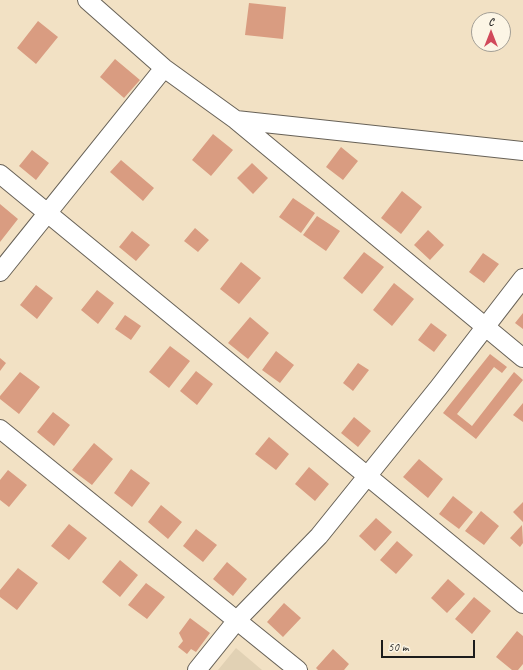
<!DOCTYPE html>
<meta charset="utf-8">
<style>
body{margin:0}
#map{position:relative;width:523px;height:670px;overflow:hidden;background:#f2e1c4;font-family:Caveat,sans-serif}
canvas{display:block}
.north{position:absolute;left:471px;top:12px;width:40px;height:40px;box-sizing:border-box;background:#fcf5e5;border:1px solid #a29e95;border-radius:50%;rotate:0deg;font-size:11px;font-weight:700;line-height:16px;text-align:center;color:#1c1c1c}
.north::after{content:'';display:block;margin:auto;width:14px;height:18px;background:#d1495b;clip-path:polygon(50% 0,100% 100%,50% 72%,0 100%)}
.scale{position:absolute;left:381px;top:640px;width:94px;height:18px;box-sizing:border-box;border:2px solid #1c1c1c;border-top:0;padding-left:5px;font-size:12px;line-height:14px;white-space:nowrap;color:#1c1c1c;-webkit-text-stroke:3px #fcf5e5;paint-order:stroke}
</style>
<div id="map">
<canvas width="523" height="670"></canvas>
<div class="north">С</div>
<div class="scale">50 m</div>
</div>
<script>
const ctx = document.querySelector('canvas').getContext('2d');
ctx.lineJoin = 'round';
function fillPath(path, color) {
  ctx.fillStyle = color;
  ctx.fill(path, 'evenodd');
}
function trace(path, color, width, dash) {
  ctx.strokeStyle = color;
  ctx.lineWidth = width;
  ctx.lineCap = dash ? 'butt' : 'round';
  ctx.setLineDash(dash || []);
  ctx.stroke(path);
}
fillPath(new Path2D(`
 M236,648L262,670H218Z`), '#e1d1b4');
fillPath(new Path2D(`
 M249,3L286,7L283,39L245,35Z
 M38,21L58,37L36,64L17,48Z
 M115,59L140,80L124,98L100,77Z
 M213,134L233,150L211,176L192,160Z
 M341,147L358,161L343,180L326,167Z
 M32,150L49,163L36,180L19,166Z
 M121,160L154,188L143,201L110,172Z
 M252,163L268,178L253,194L237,178Z
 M402,191L422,207L401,234L381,218Z
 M293,198L315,213L301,233L279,217Z
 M0,204L18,219L0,242Z
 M317,216L340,231L326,251L303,235Z
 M195,228L209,240L198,252L184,241Z
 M428,230L444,245L430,260L414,245Z
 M132,231L150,245L136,261L119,247Z
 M364,252L384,267L362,294L343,278Z
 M483,253L499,264L484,283L469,272Z
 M241,262L261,278L239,304L220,289Z
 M394,283L414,299L392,326L373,310Z
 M36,285L53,298L37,319L20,305Z
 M97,290L114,303L98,324L81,310Z
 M523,313V329L515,323Z
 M125,315L141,326L131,340L115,329Z
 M250,317L269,333L248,359L228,343Z
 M431,323L447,335L434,352L418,340Z
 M170,346L190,361L169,388L149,372Z
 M276,351L294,365L280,383L262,370Z
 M490,354L507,367L502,373L494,367L457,414L472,426L514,372L523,380L476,439L443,413Z
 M0,358L6,363L0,371Z
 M358,363L369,370L353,391L343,383Z
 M196,371L213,384L197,405L180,391Z
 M20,372L40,387L19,414L0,399V396Z
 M523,403V422L513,415Z
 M53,412L70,425L54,446L37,432Z
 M354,417L371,431L358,447L341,433Z
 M269,437L289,454L276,470L255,454Z
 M94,443L113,459L92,485L72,470Z
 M419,459L443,479L428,498L403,477Z
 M309,467L329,484L315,501L295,484Z
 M131,469L150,483L132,507L114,493Z
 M8,470L27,485L9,507L0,500V480Z
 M453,496L473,512L459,529L439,514Z
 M523,502V522L513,512Z
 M161,505L182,522L168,539L148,522Z
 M481,511L499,526L484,545L465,531Z
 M376,518L392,532L375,551L359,536Z
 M69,524L87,538L69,560L51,546Z
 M522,525L523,543L520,547L510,538Z
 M196,529L217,545L203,562L183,546Z
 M397,541L413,555L396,574L380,560Z
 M120,560L138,575L120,597L102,582Z
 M227,562L247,579L233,596L213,579Z
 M18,568L38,583L17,610L0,597V590Z
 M448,579L465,594L447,613L431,598Z
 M146,583L165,597L147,619L128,605Z
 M474,597L491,611L472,634L455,619Z
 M284,603L301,618L283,637L267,622Z
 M190,618L210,633L196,652L191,649L187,654L178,647L183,641L179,633Z
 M517,631L523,636V664L518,670H512L496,657Z
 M333,649L349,664L344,670H318L316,668Z`), '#d99c81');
const minor = new Path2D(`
 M87,0L164,68L236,120L523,151
 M236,120L523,358
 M0,174L523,604
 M0,272L164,68
 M0,429L298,670
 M197,670L238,619L319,536L439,387L523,278`);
trace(minor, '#676157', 20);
trace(minor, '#fff', 18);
</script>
